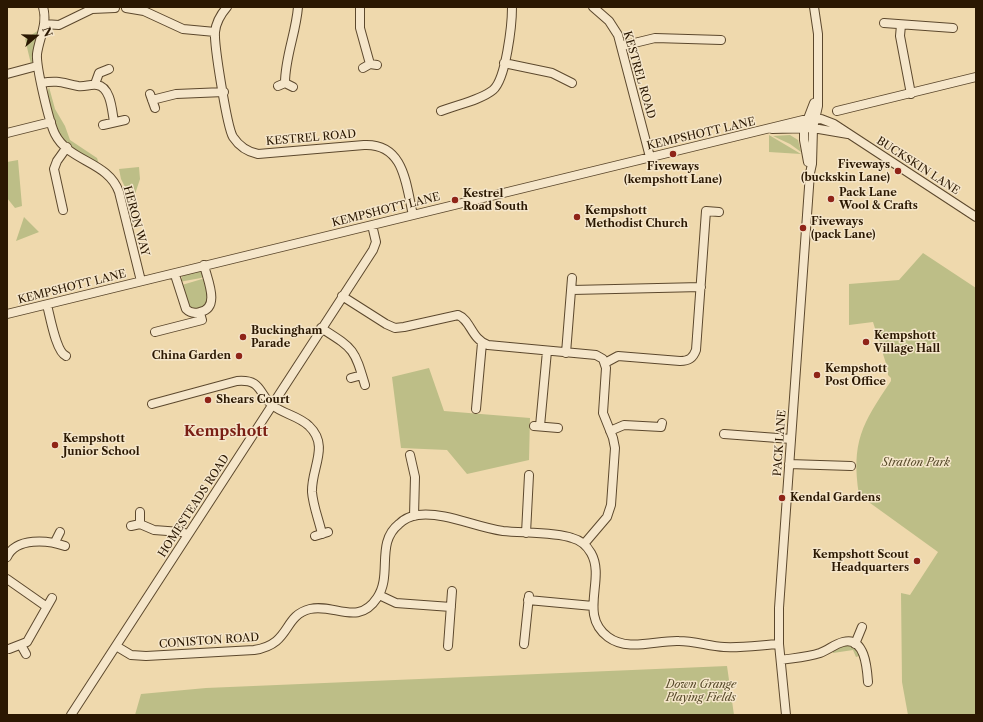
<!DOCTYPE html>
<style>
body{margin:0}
#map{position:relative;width:983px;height:722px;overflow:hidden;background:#efd9ad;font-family:"Libre Caslon Text",serif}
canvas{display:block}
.frame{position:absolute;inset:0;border:8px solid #2b1802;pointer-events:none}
.north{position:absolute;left:16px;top:16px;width:40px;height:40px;-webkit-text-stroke:3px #f5e6ca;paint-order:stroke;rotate:70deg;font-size:11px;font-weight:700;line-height:16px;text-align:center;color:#2b1802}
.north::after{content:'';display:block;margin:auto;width:14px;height:18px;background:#2b1802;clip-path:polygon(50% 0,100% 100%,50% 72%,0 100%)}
</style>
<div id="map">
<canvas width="983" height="722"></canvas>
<div class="frame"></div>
<div class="north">N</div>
</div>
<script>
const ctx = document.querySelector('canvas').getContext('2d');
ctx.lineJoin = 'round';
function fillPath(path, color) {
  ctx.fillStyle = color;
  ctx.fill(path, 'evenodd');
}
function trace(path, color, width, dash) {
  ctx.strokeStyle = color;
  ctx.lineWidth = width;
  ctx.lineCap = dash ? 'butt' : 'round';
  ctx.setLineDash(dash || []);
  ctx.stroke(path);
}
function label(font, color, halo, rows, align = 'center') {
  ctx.font = font + ' "Libre Caslon Text",serif';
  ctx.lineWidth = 3;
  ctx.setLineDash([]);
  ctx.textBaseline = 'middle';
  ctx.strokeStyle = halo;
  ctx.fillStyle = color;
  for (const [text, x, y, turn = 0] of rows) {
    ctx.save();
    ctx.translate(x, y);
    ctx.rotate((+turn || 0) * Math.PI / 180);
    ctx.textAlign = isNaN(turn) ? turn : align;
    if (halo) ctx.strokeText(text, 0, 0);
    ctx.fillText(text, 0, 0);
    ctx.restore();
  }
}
fillPath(new Path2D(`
 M39,30L34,59L31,64L25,39Z
 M49,87L55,109L65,126L70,140L97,158L99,164C58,139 58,140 47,93Z
 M769,135L801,154L769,152Z
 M790,135L798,140L801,152L790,144L773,136Z
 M18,160L22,206L15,208L7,198V162Z
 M139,167L140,179L135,194L129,195L121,179L119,169Z
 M24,217L39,232L16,241Z
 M923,253L976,288V715H908L902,682L901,593L910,595L938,552L859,495C851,442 862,424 891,381V378L888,375V370L873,322L849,325V284L899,280Z
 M199,270L204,276L201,278L179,282L182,278L181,274Z
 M202,279L205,280L209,298L208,304L196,311L189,308L182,285Z
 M429,368L444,411L530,418L529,460L467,474L447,450L401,448L392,377Z
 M853,644L862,655L856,657L853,650L833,653L832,648Z
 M727,666L734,715H135L141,694L206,688Z`), '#bdbe87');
const minor = new Path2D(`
 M43,7C48,24 39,38 37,54C36,67 49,122 55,134C69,162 108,161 119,192L141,281
 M227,7C221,14 216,22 215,32C214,45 227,127 233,137C239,146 248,152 258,154L364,145C405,143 406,186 413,215
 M360,7V28L370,64
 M593,7L609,21L618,35L650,157
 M126,8L144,11L183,29L215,32
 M884,23L953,28
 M44,24L59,25L92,9L115,8
 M901,25L900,36L911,94
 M622,46L655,38L721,40
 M504,63L552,73L572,83
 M363,68L370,64L377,65
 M7,74L37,66
 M41,83C59,80 62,83 78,86C85,87 90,84 97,85C111,87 112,111 114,122
 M285,83C285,57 296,33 298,7
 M95,84L99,73L109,69
 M278,86L285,83L293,87
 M150,94L155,108
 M152,100L176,94L224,92
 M441,111C456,105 481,100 493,90C506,79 512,25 512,7
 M837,111L976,77
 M103,125L125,120
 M772,129L813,128L848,134
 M7,133L51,122
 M808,162L804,140V129L814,103
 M63,210L54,169L57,161L67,147
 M176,278L186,309C190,313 194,314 200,312C221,308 207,279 204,265
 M572,290L701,287
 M342,296L386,324L395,328L404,327L458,315C471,320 471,339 488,345L596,355L603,359L606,368L603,413L613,438L615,448L611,505L607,517L584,544
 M47,305C50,316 56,352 66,356
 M7,314L803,120L821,119L834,124L976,217
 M321,328C354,349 354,348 365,385
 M155,332L202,320L200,313
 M566,353L572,278
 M605,363L618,356L680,361C689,361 693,358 696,350L706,211L719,212
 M351,378L362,375
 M152,404L237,381C262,379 258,393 272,405C283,414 299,416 309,426C330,446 311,468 312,492C313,506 319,520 322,534
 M476,409L482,343
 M534,426L558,428
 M540,426L547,351
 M610,431L624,425L661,427L662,423
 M724,434L791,439
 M410,455L415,477L414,516
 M789,464L851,466
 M140,524L154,530L181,532L188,534
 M131,526L140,524V512
 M526,533L529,475
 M315,536L328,532
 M55,542L60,532
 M7,557C16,537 48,540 65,546
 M7,579L47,607
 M379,595L396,603L451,607
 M528,600L593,606
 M524,644L529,596
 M855,644L862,627
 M21,645L26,654
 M116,646L131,655L146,656L254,650C292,644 282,616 310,609C334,603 358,627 377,598C393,575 375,543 399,524C404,519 411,516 418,515C447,512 474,527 503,531C522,533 555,532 572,538C580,540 587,546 591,553C606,579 578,615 608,637C628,652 656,640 679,641C694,641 709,646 724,647C742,648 761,645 779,644
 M448,646L452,591
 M9,649L27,642L52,598
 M781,660C794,658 808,657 820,653C828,650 835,644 843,642C865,636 867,668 868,682
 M71,715L373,250L376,242L372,225
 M786,715L779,644V608L810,173L812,164L813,128L818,106V34L814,7`);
trace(minor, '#5c482d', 10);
trace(minor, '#f5e6ca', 8);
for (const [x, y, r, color] of [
 [673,154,4,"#8f2418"],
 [898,171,4,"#8f2418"],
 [831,199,4,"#8f2418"],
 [455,200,4,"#8f2418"],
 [577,217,4,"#8f2418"],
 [803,228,4,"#8f2418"],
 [243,337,4,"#8f2418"],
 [866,342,4,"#8f2418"],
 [239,356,4,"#8f2418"],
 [817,375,4,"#8f2418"],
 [208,400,4,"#8f2418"],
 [55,445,4,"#8f2418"],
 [782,498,4,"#8f2418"],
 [917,561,4,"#8f2418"]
]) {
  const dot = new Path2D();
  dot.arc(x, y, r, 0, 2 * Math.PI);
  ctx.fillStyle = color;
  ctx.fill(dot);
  trace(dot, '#f5e6ca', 1.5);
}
label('11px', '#2b1802', '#f5e6ca', [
 ["KESTREL ROAD",639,75,74],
 ["KEMPSHOTT LANE",701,134,-13],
 ["KESTREL ROAD",311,138,-5],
 ["BUCKSKIN LANE",918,166,33],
 ["KEMPSHOTT LANE",386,210,-14],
 ["HERON WAY",136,221,75],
 ["KEMPSHOTT LANE",72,287,-14],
 ["PACK LANE",780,443,-86],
 ["HOMESTEADS ROAD",194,506,-57],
 ["CONISTON ROAD",209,641,-4]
]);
label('bold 11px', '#2b1802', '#f5e6ca', [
 ["Fiveways",890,165,"right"],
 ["(buckskin Lane)",890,178,"right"],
 ["Fiveways",673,167,"center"],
 ["(kempshott Lane)",673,180,"center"],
 ["Pack Lane",839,193],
 ["Wool & Crafts",839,206],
 ["Kestrel",463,194],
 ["Road South",463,207],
 ["Kempshott",585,211],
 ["Methodist Church",585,224],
 ["Fiveways",811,222],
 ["(pack Lane)",811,235],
 ["Buckingham",251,331],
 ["Parade",251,344],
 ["Kempshott",874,336],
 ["Village Hall",874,349],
 ["China Garden",231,356,"right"],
 ["Kempshott",825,369],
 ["Post Office",825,382],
 ["Shears Court",216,400],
 ["Kempshott",63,439],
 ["Junior School",63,452],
 ["Kendal Gardens",790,498],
 ["Kempshott Scout",909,555,"right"],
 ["Headquarters",909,568,"right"]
], 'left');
label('italic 11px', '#574a2a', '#f5e6ca', [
 ["Stratton Park",916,463],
 ["Down Grange",701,685],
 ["Playing Fields",701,698]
]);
label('bold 15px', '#7a1f14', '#f5e6ca', [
 ["Kempshott",226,432]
]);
</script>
